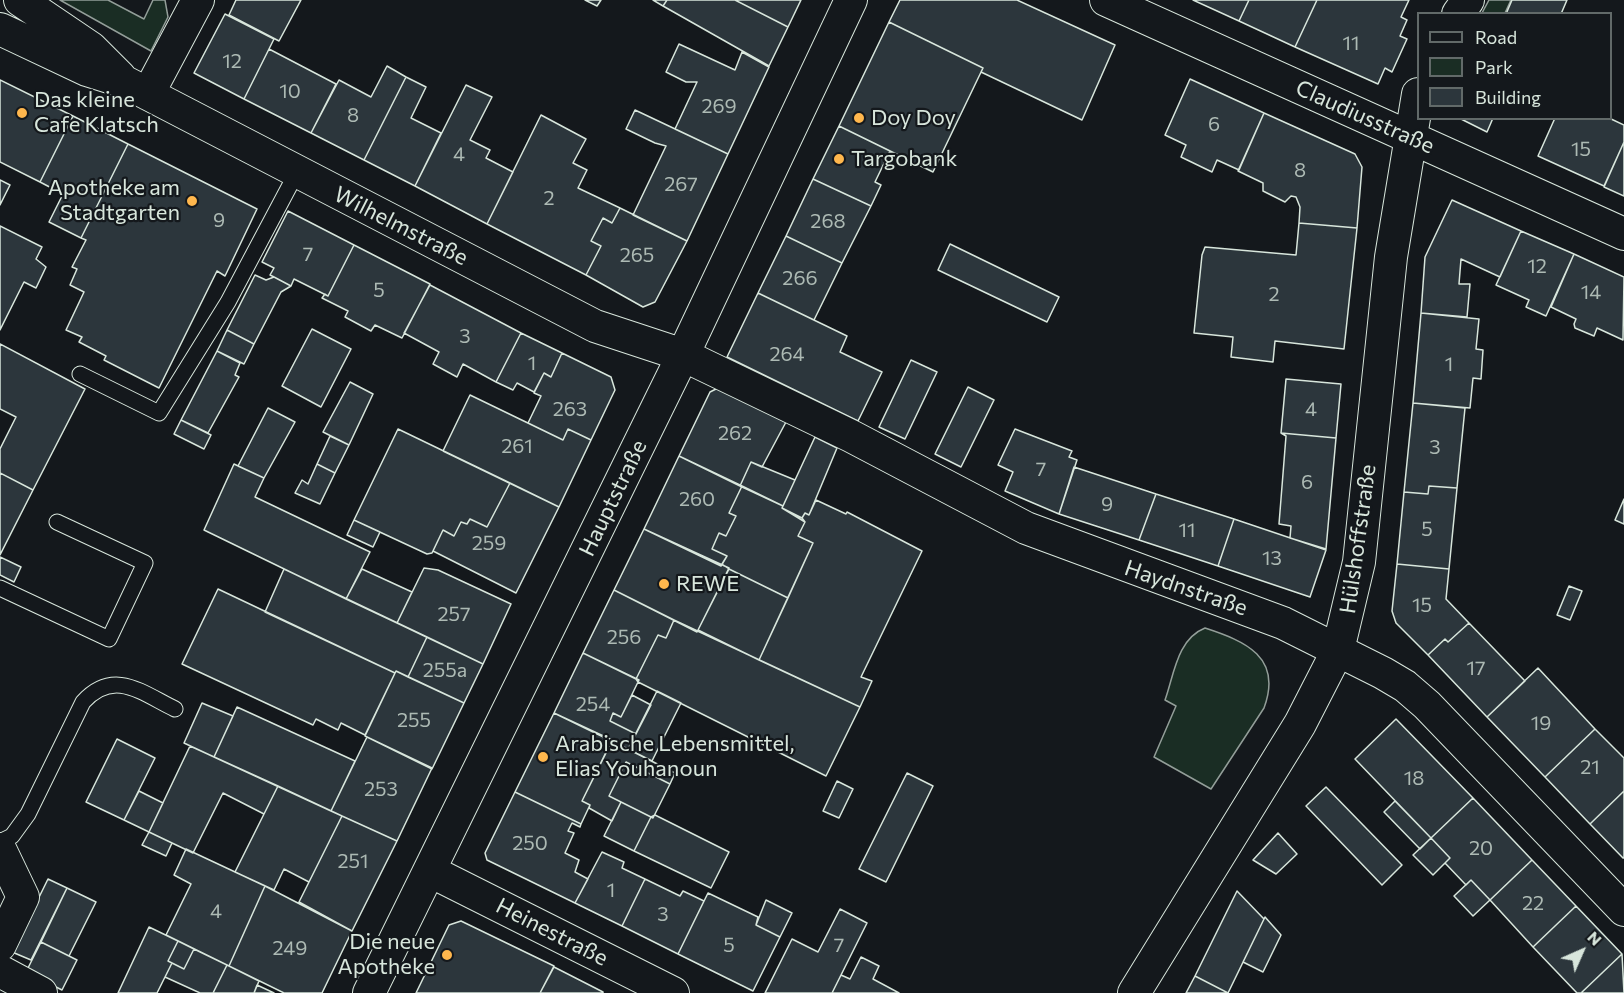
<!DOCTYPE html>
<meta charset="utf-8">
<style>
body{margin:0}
#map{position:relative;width:1624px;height:993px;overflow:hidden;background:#14181c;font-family:Commissioner,sans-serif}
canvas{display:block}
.legend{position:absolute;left:1417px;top:12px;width:195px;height:108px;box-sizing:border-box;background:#14181c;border:2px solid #626a69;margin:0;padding:8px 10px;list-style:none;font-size:18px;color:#d8e6dc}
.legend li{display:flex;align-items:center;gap:12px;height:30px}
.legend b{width:30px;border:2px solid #626a69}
.north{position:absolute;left:1552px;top:921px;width:60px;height:60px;-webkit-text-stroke:4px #14181c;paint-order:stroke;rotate:45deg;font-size:16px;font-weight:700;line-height:24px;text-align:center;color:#d8e6dc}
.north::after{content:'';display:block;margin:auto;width:21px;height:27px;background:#d8e6dc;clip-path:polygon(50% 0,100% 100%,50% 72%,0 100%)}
</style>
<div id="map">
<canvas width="1624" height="993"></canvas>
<ul class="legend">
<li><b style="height:8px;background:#14181c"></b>Road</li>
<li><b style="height:16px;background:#1a2d24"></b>Park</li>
<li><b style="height:16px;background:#2c363c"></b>Building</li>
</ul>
<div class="north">N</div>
</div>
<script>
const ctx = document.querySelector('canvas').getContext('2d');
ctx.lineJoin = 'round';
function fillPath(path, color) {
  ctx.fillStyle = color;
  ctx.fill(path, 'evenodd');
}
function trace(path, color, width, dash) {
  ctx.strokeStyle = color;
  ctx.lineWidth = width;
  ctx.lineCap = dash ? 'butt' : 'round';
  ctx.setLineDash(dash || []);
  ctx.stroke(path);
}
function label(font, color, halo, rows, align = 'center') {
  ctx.font = font + ' Commissioner,sans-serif';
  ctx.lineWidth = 4.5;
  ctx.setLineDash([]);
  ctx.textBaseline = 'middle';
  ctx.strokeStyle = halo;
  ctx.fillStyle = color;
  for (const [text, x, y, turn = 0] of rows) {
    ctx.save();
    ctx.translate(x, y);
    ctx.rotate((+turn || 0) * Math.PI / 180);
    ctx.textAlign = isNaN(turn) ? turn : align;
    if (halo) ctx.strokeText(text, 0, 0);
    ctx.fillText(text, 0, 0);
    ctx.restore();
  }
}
const green = new Path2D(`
 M60,0H108L144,19L153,0H165L168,17L151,51Z
 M1489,0H1511L1505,13H1482Z
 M1205,628C1245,641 1283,657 1264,708L1211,789L1154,757L1176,706L1165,700C1174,675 1177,639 1205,628Z`);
fillPath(green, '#1a2d24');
trace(green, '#939e99', 1.5);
const building = new Path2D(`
 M236,0H301L279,41L229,15Z
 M585,0H601L597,6Z
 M653,0H667L663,6Z
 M667,0H735L788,27L769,66L663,6Z
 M735,0H801L788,27Z
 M900,0H1017L1115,45L1082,120L981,72L983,68L889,22Z
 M1193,0H1249L1239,21Z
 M1249,0H1317L1295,47L1239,21Z
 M1317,0H1409L1401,17L1407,20L1400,36L1407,39L1392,72L1385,68L1378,84L1295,47Z
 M1512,0H1567L1561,14H1506Z
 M225,14L274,39L244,99L194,73Z
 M889,22L983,68L933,172L839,126Z
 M679,44L735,70L742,52L769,67L728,154L675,129L697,82H686L666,72Z
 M269,49L336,84L311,133L244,99Z
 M387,66L406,77L364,160L311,133L339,80L371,97Z
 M406,77L426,87L411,118L441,133L415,186L364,160Z
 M1190,79L1264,113L1239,170L1217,160L1212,172L1181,157L1186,145L1165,135Z
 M0,80L73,116L40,182L0,162Z
 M466,85L492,97L470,140L490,150L486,158L513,172L487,224L415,186Z
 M635,110L728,154L687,241L633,215L666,146L655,143L626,129Z
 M1264,113L1355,154L1362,167L1357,228L1299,223L1300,207L1296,197L1291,196L1285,202L1263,191V183L1238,171Z
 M541,115L586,139L573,163L587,170L578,188L620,208L612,223L603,218L591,241L601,246L586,275L487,224Z
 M73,116L128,144L81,238L49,222L63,194L40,182Z
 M1459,118H1493L1487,132Z
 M1555,118H1609L1624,125V142L1604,186L1538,156Z
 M839,126L890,151L875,182L881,185L871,206L813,179Z
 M1624,142V196L1604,187Z
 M128,144L257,209L225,276L217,271L159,388L104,360L106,356L79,342L82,337L66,330L84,292L70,285L77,269L72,267L86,240L81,238Z
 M813,179L871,206L842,263L786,236Z
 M0,180L10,185L0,205Z
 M1452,200L1521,231L1500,277L1461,259L1459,284H1470L1467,317L1421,313L1425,257Z
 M620,208L687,241L655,302L643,307L586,275L601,246L591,241L603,218L612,223Z
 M288,211L354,245L328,296L294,279L291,286L274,277L270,275L274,268L262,262Z
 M1299,223L1357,228L1344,349L1275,341L1273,362L1231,357L1233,337L1194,333L1202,255L1205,247L1296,255Z
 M0,226L42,247L36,259L46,267L36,288L24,282L0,330Z
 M1521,231L1574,254L1546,316L1526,307L1529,300L1496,285Z
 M786,236L842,263L814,320L758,293Z
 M950,244L1059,297L1047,322L938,270Z
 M354,245L430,284L402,338L375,325L371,331L345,317L348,311L322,298L325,294L328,296Z
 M1574,254L1624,277L1623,340L1597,328L1594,336L1575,328L1574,324L1576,319L1551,307Z
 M255,275L266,280L274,277L291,286L281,292L254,344L227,330Z
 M430,285L521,333L496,382L463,364L457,377L433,364L439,352L404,333Z
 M758,293L847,336L840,352L882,372L858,421L727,357Z
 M1421,313L1479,319L1476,349L1483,350L1481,379L1473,378L1470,408L1413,403Z
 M312,329L351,349L321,407L282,386Z
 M227,330L254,344L244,364L217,351Z
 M521,333L562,353L551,377L544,373L534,392L517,383L513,390L496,382Z
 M0,344L85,389L33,490L0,473V449L16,417L0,409Z
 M217,351L240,363L235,375L239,377L208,433L181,420Z
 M562,353L611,377L615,390L591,440L568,429L563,440L528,423L541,396L534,393L544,373L551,377Z
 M911,360L937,372L905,439L879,427Z
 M1286,379L1341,384L1336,438L1281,433Z
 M350,382L373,394L349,445L323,432Z
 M968,387L994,400L961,467L935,454Z
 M718,388L786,422L762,467L751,462L740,486L679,456L710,392Z
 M470,395L563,440L568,429L591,440L559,507L443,451Z
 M1413,403L1465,408L1457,488L1429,486L1428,494L1404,492Z
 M268,408L295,422L264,478L238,466Z
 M181,420L211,435L204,449L174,434Z
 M398,429L510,483L487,527L470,519L467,524L461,522L454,536L443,530L432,553L427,554L354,520Z
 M1015,429L1072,451L1069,457L1077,460L1059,514L1005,491L1013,472L998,465Z
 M1281,433L1336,438L1326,549L1290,538L1291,526L1279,524L1286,436Z
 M330,436L349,445L335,473L317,464Z
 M815,437L837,448L809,515L805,513L802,518L782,508Z
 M679,456L742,486L729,513L736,516L726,536L719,533L712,549L727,556L721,566L644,529Z
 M751,462L795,480L783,506L740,486Z
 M234,464L264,478L255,497L370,552L346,599L204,530Z
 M317,464L335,473L320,504L295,493L302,480L308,484Z
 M1074,467L1156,494L1139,540L1059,514Z
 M0,473L33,490L0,555Z
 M510,483L559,507L516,593L433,551L443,530L454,536L461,522L467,524L470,519L487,527Z
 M742,486L783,506L782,508L805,522L798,536L813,543L788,598L729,569L722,564L727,556L712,549L719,533L726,536L736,516L729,513Z
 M1429,486L1457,488L1449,569L1397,564L1404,492L1428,494Z
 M1156,494L1234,519L1218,566L1139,540Z
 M1624,499V524L1615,520Z
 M816,500L846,514L847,512L922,551L861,677L872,681L860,707L759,660L813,543L798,536L805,522L802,518L805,513L809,515Z
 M1234,519L1326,550L1310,597L1218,566Z
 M354,520L380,532L373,547L347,535Z
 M644,529L729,568L697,632L614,590Z
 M0,557L21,567L14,582L0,575Z
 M1397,564L1449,569L1446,599L1469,623L1448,642L1445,639L1428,655L1396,623L1392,611Z
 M424,568L438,570L511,604L483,664L397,623Z
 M284,569L427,637L408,677L396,671L395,673L265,612Z
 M362,569L412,592L397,623L346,599Z
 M729,569L788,598L759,660L698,630Z
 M1569,586L1582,591L1570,620L1557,615Z
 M218,589L395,673L365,735L341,723L338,730L316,719L313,725L182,664Z
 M614,590L674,620L666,638L658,635L636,679L583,653Z
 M674,620L860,707L826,776L638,682L636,679L658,635L666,638Z
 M1469,623L1525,681L1487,717L1428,655L1445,639L1448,642Z
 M427,637L483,664L464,703L408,677Z
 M583,653L639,680L621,717L613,713L610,721L636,734L628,749L554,713Z
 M1538,668L1595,729L1545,777L1487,717Z
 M396,671L464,703L432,769L365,736Z
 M657,691L681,703L652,761L628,749Z
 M632,695L651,705L636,734L610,721L613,713L621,717Z
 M202,703L233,716L214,757L184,743Z
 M237,707L355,761L331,811L214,757Z
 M554,713L612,740L582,801L590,805L581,824L515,792Z
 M1396,719L1473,798L1431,838L1355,759Z
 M1595,729L1624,758V791L1590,824L1545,777Z
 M367,737L432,768L397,841L331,811Z
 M117,739L155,758L124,820L86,802Z
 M612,741L675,773L670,784L626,762L609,796L621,802L612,821L589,808L590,805L582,801Z
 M190,746L278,786L264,814L223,793L193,853L149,832Z
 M626,762L670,784L653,818L609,796Z
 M907,773L933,786L886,882L859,869Z
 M837,781L853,789L839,818L823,811Z
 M278,786L342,816L309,882L284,869L274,890L235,872Z
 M1326,787L1402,865L1382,885L1306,806Z
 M139,791L163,803L149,832L124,820Z
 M1624,791V858H1623L1590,824Z
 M515,792L581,824L580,827L572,823L568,831L574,833L565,853L579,860L575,872L588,879L575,903L487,860L485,853Z
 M1473,798L1532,860L1490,900L1471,880L1466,885L1445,863L1450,858L1431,838Z
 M1395,801L1431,838L1420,849L1384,812Z
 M621,802L651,817L634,851L604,836Z
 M655,815L729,852L711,888L634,851L651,817Z
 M342,816L397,841L352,931L299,902Z
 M149,832L172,843L166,856L142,845Z
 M1278,833L1297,854L1276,874L1253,860Z
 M1431,838L1450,858L1433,875L1413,855Z
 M186,849L265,886L229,966L166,935L191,884L174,875Z
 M602,852L624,862L622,868L645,879L622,926L575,903Z
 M1532,860L1576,906L1533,947L1490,900Z
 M48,879L67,888L31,960L12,952Z
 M645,879L680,896L683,891L704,901L678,954L622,926Z
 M1471,880L1490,900L1473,916L1454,896Z
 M265,886L352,931L322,993H284L229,966Z
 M67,888L96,902L69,956L41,942Z
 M1237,891L1264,919L1228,993L1195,976Z
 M708,893L758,917L756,925L780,937L753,991L678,954Z
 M766,900L792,913L780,937L756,925Z
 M1576,906L1622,954L1581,993H1577L1533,947Z
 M840,909L867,923L832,993H765L792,939L818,952Z
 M1265,917L1281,935L1263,972L1243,962Z
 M461,921L554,966L540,993H416L449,925Z
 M149,927L178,941L168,961L172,963L157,993H118Z
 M178,941L194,949L184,969L168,961Z
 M41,942L77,960L62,990L26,972Z
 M194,949L227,965L213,993H200L165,977L172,963L184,969Z
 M1622,954L1624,993H1581Z
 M861,957L879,966L873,979L899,993H832L841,975L850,979Z
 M227,965L259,981L254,993H213Z
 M554,967L603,992V993H540Z
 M1195,976L1228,993H1186Z
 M257,985L274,993H254Z`);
fillPath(building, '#2c363c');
trace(building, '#d8e6dc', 1.5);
const lane = new Path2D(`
 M80,374L159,413L228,302L297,172
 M0,588L109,639L145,563L57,522
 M0,842L12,836L28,814L83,702C114,668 142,693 175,709`);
const street = new Path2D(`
 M20,0L91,48L120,77
 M1106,0L1624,234
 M1458,14L1468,0
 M0,29L87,70L125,82L595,326L683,355L851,436L1026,528L1283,623L1383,673L1405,686L1427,705L1624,910
 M148,94L198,0
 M0,849L23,897L0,945
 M430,871L673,993
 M0,971L41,993
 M369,993L683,355L851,0
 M1134,993L1300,724L1338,650L1359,562L1391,257L1418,94`);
trace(lane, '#d8e6dc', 17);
trace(street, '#d8e6dc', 34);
trace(lane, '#14181c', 15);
trace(street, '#14181c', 32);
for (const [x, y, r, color] of [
 [22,113,6,"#ffb74d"],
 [859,118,6,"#ffb74d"],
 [839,159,6,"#ffb74d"],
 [192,201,6,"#ffb74d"],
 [664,584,6,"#ffb74d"],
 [543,757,6,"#ffb74d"],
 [447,955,6,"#ffb74d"]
]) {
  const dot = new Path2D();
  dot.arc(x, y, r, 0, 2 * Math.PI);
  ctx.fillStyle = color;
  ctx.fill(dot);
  trace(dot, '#14181c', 2);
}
label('20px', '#adbab4', null, [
 ["11",1351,43],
 ["12",232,61],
 ["10",290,91],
 ["269",719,106],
 ["8",353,115],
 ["6",1214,124],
 ["15",1581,149],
 ["4",459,154],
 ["8",1300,170],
 ["267",681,184],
 ["2",549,198],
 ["9",219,220],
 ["268",828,221],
 ["7",308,254],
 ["265",637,255],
 ["12",1537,266],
 ["266",800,278],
 ["5",379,290],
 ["14",1591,292],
 ["2",1274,294],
 ["3",465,336],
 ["264",787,354],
 ["1",532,363],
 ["1",1449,364],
 ["263",570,409],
 ["4",1311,409],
 ["262",735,433],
 ["261",517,446],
 ["3",1435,447],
 ["7",1041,469],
 ["6",1307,482],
 ["260",697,499],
 ["9",1107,504],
 ["5",1427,529],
 ["11",1187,530],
 ["259",489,543],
 ["13",1272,558],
 ["15",1422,605],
 ["257",454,614],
 ["256",624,637],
 ["17",1476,668],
 ["255a",445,670],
 ["254",593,704],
 ["255",414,720],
 ["19",1541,723],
 ["21",1590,767],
 ["18",1414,778],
 ["253",381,789],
 ["250",530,843],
 ["20",1481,848],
 ["251",353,861],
 ["1",611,890],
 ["22",1533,903],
 ["4",216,911],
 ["3",663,914],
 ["5",729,945],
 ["7",839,945],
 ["249",290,948]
]);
label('22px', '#d8e6dc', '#14181c', [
 ["Das kleine",34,100],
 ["Cafe Klatsch",34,125],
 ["Doy Doy",871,118],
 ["Targobank",851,159],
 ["Apotheke am",180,188,"right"],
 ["Stadtgarten",180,213,"right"],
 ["REWE",676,584],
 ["Arabische Lebensmittel,",555,744],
 ["Elias Youhanoun",555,769],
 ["Die neue",435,942,"right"],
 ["Apotheke",435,967,"right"]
], 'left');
label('22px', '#d8e6dc', '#14181c', [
 ["Claudiusstraße",1365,117,24],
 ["Wilhelmstraße",401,226,27],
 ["Hauptstraße",613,498,-64],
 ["Hülshoffstraße",1358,539,-82],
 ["Haydnstraße",1186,588,19],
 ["Heinestraße",552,932,27]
]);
</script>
